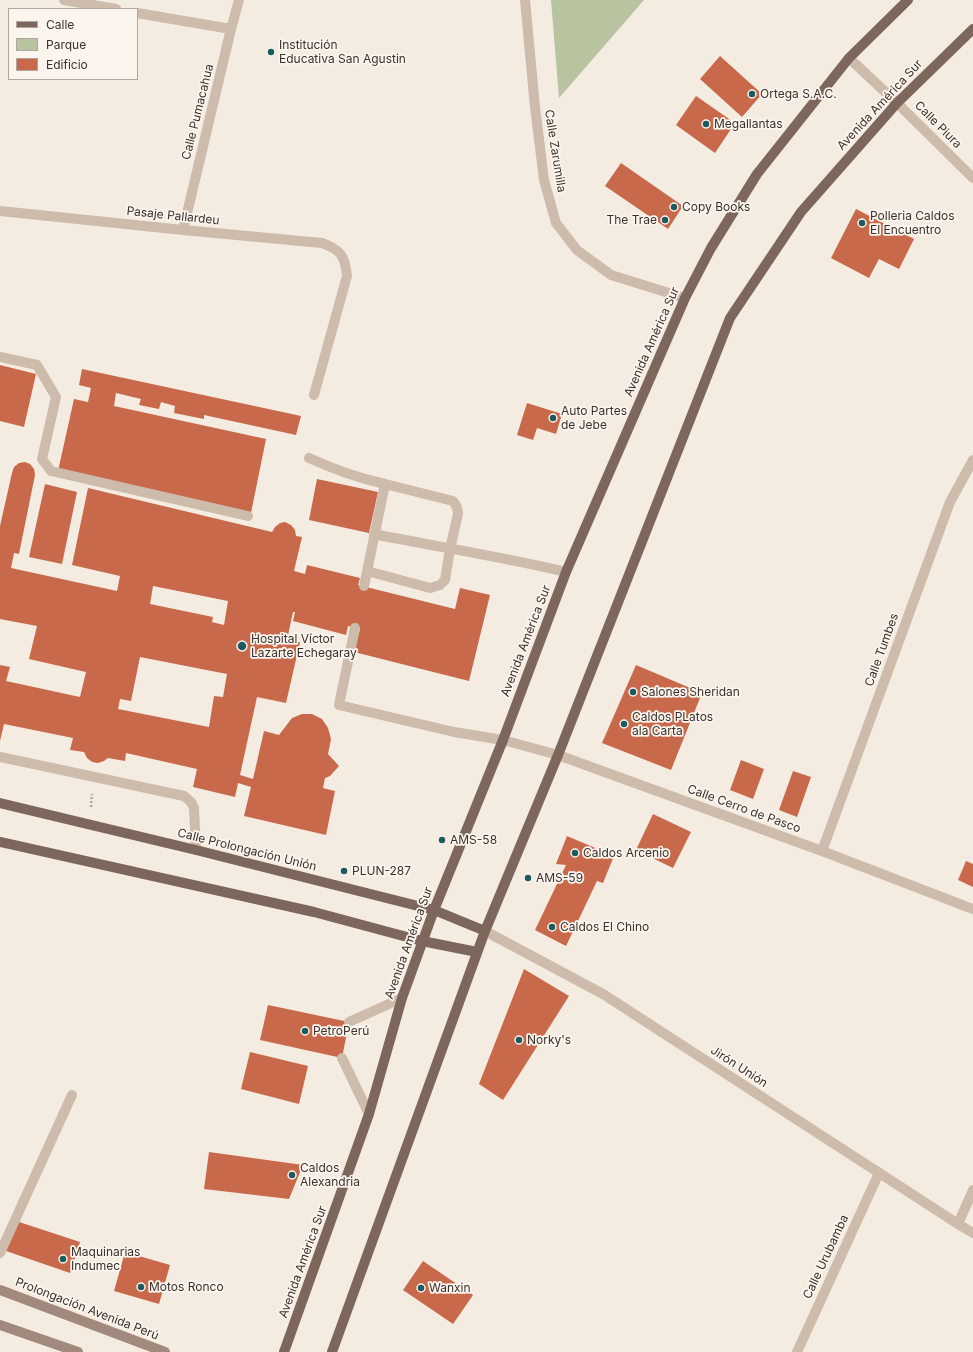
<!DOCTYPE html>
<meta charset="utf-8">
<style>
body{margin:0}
#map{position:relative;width:973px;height:1352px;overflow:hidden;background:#f4ebe1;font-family:Inter,sans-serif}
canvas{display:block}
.legend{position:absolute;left:8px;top:8px;width:130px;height:72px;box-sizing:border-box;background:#fbf5ee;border:1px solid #aea6a0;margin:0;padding:5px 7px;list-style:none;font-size:12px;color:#3b302b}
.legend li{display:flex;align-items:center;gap:8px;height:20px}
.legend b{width:20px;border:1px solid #aea6a0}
</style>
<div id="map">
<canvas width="973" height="1352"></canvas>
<ul class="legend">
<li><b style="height:5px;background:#7d675c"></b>Calle</li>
<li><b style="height:11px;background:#b8c4a0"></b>Parque</li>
<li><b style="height:11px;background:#c8694b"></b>Edificio</li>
</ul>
</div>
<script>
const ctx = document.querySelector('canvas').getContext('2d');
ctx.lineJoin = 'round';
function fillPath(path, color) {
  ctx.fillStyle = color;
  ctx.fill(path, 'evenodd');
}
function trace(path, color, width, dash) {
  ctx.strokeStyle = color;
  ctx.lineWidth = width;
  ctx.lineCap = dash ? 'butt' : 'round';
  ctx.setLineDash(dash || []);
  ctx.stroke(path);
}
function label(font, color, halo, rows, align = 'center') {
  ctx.font = font + ' Inter,sans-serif';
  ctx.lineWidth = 3.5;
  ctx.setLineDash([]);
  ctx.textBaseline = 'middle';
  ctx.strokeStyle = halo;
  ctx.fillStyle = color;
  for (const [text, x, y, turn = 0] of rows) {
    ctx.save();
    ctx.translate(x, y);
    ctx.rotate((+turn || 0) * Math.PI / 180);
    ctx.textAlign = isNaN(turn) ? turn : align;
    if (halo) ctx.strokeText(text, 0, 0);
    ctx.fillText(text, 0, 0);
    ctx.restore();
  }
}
fillPath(new Path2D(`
 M551,0H644L559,98Z`), '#b8c4a0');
fillPath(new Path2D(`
 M720,56L762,94L742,117L700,79Z
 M696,96L735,123L715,153L676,125Z
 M621,163L683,206L668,229L605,186Z
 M856,209L914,239L899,269L879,259L869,278L831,258Z
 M0,365L36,374L24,427L0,421Z
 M82,369L301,416L296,435L204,415V419L174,413L175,406L161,402L159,409L139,405L141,399L116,393L114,406L266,439L251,513L58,471L74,399L88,402L91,388L79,385Z
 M527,403L562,414L556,434L537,428L533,440L517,435Z
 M25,462L30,464L34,469L35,475L19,554L14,553L11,568L117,591L120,576L72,565L88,488L272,532L275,527L280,523L285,522L291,525L295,530L296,536L302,537L294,571L305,574L307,565L360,578L358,585L455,609L460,588L490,595L469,681L354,652L360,629L348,626L346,635L293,621L295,612H293L287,640L300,642L286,703L257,697L240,775L253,779L264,731L279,735L292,718L302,714H312L322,719L328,728L331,739L328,754L339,766L330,776L325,778L323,788L335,791L326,835L244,816L251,787L238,783L235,797L193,787L197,769L126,753L125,761L108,758L104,761L98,763L92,762L87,758L84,752L70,750L73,738L4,724L0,741V665L10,667L6,681L80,697L86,672L29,659L37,626L0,619V526L12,473L14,467L19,463ZM153,586L228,601L224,625L212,622L213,617L150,604ZM140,657L227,674L223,697L214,696L209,727L118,709L120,699L131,701Z
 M317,479L378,492L369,533L309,520Z
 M45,484L77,492L62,564L29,557Z
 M636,665L702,693L671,770L602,743Z
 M741,760L764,769L753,799L730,790Z
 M793,771L811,777L797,817L779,810Z
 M653,814L691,832L673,868L636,850Z
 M567,836L614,856L603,883L597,881L566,946L535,930L566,865L556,864Z
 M966,861L973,864V887L958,880Z
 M524,969L569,996L503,1100L479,1084Z
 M268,1005L349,1022L342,1058L260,1040Z
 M250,1052L308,1066L299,1104L241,1089Z
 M209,1152L303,1165L289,1199L204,1189Z
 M16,1221L80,1242L70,1273L6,1251Z
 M125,1252L170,1265L159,1304L114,1291Z
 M423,1261L473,1295L453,1324L403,1290Z`), '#c8694b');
trace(new Path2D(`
 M91,807L92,794`), '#b9a596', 2.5, [2, 2]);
trace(new Path2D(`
 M0,357L37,365L56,397L42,459L51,471L248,516
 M309,458C333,469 358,478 385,484L364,586
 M374,534C438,547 503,557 566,572
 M367,571L430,588L440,585L445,580L450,549L458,514L457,507L453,501L385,484
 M355,628L339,705L454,732L503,740
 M0,757L184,796L191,802L194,808L196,850
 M349,1022L402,998
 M342,1058L369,1114`), '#cdbbac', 10);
trace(new Path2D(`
 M64,0L116,9
 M525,0L535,107L544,180L556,223L577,250L611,275L685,298
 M137,13L231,29
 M849,58L897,103L973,178
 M0,211L183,230L322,243C341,250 345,256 347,276L314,395
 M183,230L231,29L239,0
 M503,740L558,755L822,851L973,909
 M822,851L950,502L973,460
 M485,931L603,994L958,1224L973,1233
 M958,1224L973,1190
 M0,1253L72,1095
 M797,1352L879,1173`), '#cdbbac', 10);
trace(new Path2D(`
 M0,1290L165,1352
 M0,1325L78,1352`), '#a18a7d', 10);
trace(new Path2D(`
 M0,803L196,850L434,910L485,931
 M0,842L314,912L422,941L477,952
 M284,1352L369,1114L402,998L434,910L503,740L566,572L685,298L711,248L757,174L849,58L908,0
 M332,1352L485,931L558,755L730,318L801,212L897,103L973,29`), '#7d675c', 10);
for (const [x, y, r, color] of [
 [271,52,4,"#1f5a5e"],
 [752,94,4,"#1f5a5e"],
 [706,124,4,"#1f5a5e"],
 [674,207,4,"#1f5a5e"],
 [665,220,4,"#1f5a5e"],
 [862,223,4,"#1f5a5e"],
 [553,418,4,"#1f5a5e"],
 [242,646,5,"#1f5a5e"],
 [633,692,4,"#1f5a5e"],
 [624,724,4,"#1f5a5e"],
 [442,840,4,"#1f5a5e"],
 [575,853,4,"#1f5a5e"],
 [344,871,4,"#1f5a5e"],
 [528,878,4,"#1f5a5e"],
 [552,927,4,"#1f5a5e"],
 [305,1031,4,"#1f5a5e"],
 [519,1040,4,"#1f5a5e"],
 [292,1175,4,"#1f5a5e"],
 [63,1259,4,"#1f5a5e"],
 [141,1287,4,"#1f5a5e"],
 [421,1288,4,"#1f5a5e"]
]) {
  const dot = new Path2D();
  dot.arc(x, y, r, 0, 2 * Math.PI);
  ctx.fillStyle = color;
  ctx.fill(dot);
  trace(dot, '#fbf5ee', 1.5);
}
label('12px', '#3b302b', '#fbf5ee', [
 ["Institución",279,45],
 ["Educativa San Agustin",279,59],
 ["Ortega S.A.C.",760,94],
 ["Megallantas",714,124],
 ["Copy Books",682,207],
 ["Polleria Caldos",870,216],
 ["El Encuentro",870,230],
 ["The Trae",657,220,"right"],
 ["Auto Partes",561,411],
 ["de Jebe",561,425],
 ["Hospital Víctor",251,639],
 ["Lazarte Echegaray",251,653],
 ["Salones Sheridan",641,692],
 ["Caldos PLatos",632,717],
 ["ala Carta",632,731],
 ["AMS-58",450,840],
 ["Caldos Arcenio",583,853],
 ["PLUN-287",352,871],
 ["AMS-59",536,878],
 ["Caldos El Chino",560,927],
 ["PetroPerú",313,1031],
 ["Norky's",527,1040],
 ["Caldos",300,1168],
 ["Alexandria",300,1182],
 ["Maquinarias",71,1252],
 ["Indumec",71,1266],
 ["Motos Ronco",149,1287],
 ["Wanxin",429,1288]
], 'left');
label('12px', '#3b302b', '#fbf5ee', [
 ["Avenida América Sur",880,105,-47],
 ["Calle Pumacahua",198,112,-76],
 ["Calle Piura",938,125,45],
 ["Calle Zarumilla",555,151,81],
 ["Pasaje Pallardeu",173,216,6],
 ["Avenida América Sur",652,342,-66],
 ["Avenida América Sur",526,641,-69],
 ["Calle Tumbes",882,650,-70],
 ["Calle Cerro de Pasco",744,809,20],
 ["Calle Prolongación Unión",247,850,14],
 ["Avenida América Sur",409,943,-70],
 ["Jirón Unión",739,1067,33],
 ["Calle Urubamba",826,1257,-65],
 ["Avenida América Sur",303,1262,-70],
 ["Prolongación Avenida Perú",87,1309,21]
]);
</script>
